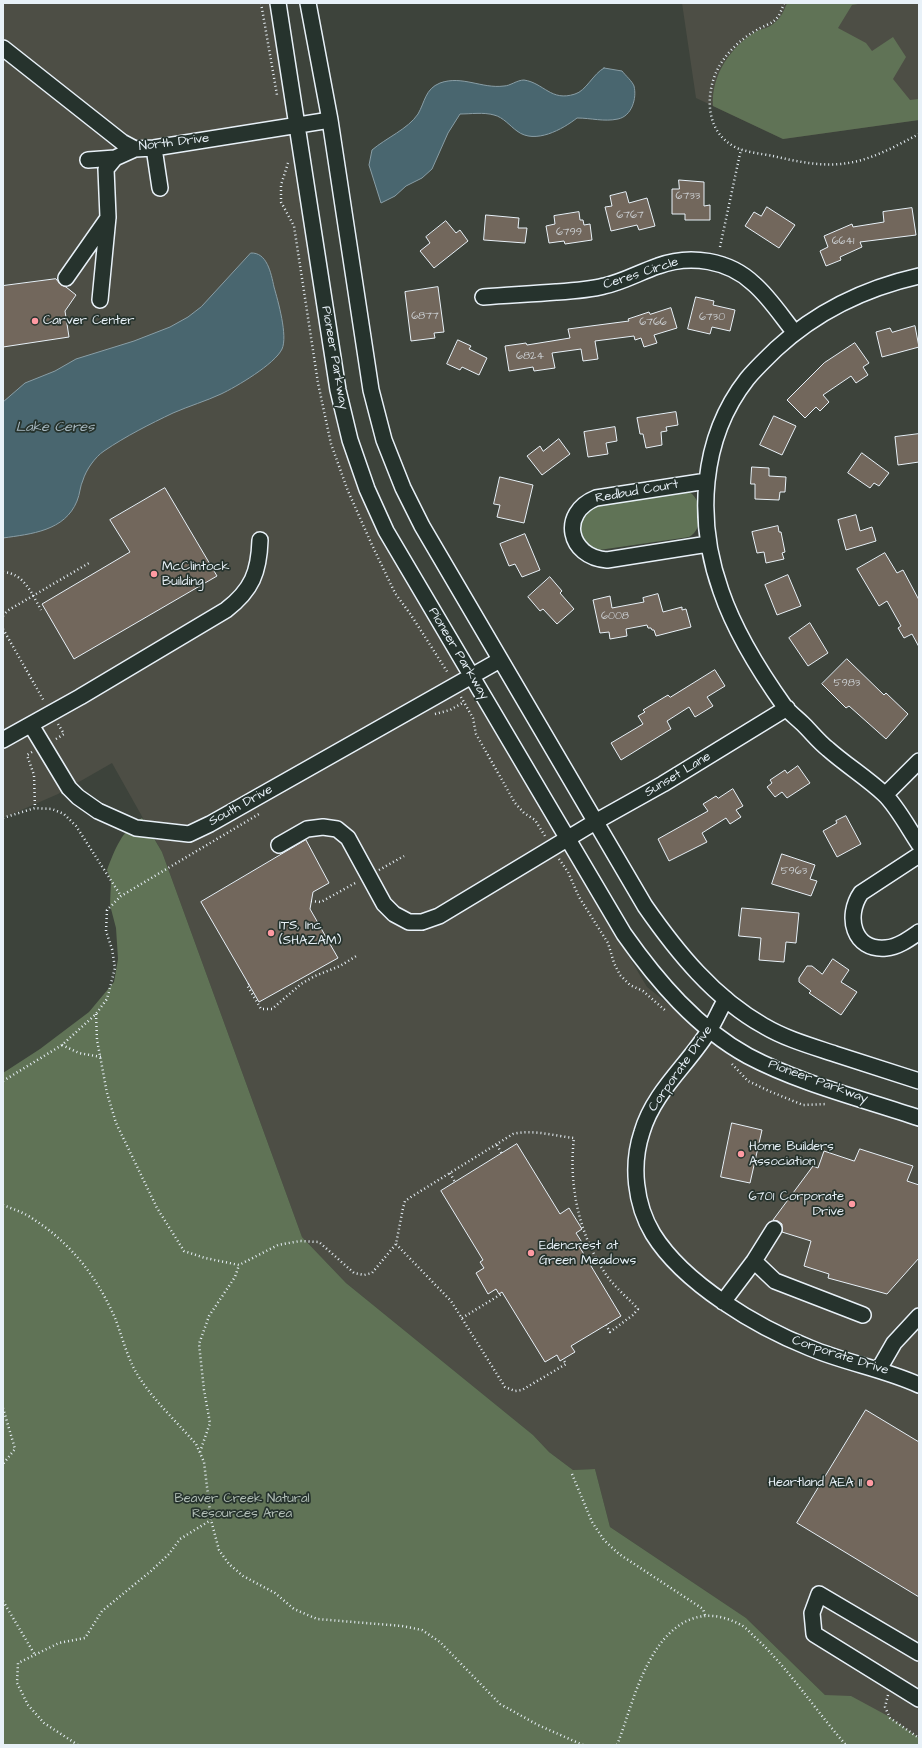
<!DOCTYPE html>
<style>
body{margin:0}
#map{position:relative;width:922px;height:1748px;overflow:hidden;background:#3d433b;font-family:"Architects Daughter",sans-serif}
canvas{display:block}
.frame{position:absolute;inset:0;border:4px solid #e8f1f8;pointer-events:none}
</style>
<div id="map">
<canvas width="922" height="1748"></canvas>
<div class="frame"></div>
</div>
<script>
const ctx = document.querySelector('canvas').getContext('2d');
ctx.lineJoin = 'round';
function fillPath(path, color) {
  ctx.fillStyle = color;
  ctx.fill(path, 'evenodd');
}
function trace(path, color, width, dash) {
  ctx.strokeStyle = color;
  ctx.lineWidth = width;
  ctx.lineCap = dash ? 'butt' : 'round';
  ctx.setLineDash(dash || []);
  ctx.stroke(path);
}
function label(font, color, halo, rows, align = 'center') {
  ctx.font = font + ' "Architects Daughter",sans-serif';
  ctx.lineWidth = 3.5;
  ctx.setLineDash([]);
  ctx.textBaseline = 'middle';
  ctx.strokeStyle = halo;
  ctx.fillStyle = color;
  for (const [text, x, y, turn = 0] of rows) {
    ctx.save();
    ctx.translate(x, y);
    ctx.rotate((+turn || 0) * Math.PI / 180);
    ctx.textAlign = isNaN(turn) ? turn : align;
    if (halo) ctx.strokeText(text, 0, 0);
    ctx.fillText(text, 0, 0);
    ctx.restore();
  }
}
fillPath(new Path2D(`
 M3,3H278L338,390L367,489L469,673L462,677L647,987L725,1048L919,1124V1745L825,1695L746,1618L610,1527L595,1469L573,1470L549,1452L533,1435L346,1283L302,1237L162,852L112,763L58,794L3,818Z
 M682,3H919V120L783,139L696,98Z`), '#4d4e45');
fillPath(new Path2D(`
 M787,3H864L852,5L838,28L866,43L872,51L893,37L906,57L893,79L910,100L919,99V120L783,139L713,106C711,75 731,46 757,31C759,30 763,29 766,28C778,23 783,14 787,3Z
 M687,491C703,497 705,529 689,537L599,550C583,546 581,535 579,521L593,505Z
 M142,818L162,852L302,1237L346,1283L533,1435L549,1452L573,1470L595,1469L610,1527L746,1618L825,1695L851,1696L888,1716L919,1738V1745H3V1073L40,1049L89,1012L114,982L118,959L116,928L110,905L111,881L107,870C115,849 122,830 142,818Z`), '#607356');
const water = new Path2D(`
 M604,68L622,71C626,76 632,81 634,86C637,98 632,116 618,119C604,122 591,118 577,118C563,129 535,145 517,131C510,126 503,117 494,115C484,112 470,114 460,114L448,133L432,169L422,178L406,186L395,196L381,203L369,165L372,150C386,138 408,129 418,114C425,102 425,89 440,83C462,75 482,89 504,86C510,86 517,80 524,80C544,83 551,102 575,94C586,91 593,74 604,68Z
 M251,253C267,252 271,273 274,287C278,301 288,336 282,349C275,364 236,387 221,394C206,401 189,406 173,413C150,424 126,436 104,451C95,457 86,470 83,480C80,486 80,494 77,501C65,531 31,534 3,538V402L25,383L55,371L76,359L134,341L170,327L188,317L201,307Z`);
fillPath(water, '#49666f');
trace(water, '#899ea6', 1);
const building = new Path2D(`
 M679,180L704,182V206L710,205V220H685V214H672V189H679Z
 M626,192L629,203L647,198L655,226L639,230L637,225L611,231L605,207L612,206L610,196Z
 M767,207L795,225L779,248L745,226L754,212L761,216Z
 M912,208L916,235L860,242L862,247L840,257L841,260L826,266L820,251L828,247L824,236L852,224L853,227L884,222L883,212Z
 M579,212L580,220H583L584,225L590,224L592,240L565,244L564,241L549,243L546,226L555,224L554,216Z
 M486,215L519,218L518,228H527L525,243L484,240Z
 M446,221L456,233L460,230L468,241L434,268L420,251L430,243L426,237Z
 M56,279L61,285L66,287L76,295L65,311L69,337L3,347V286Z
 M438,287L444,332L434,333L435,338L411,341L405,292Z
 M696,297L714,301L713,305L735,310L730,331L712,327L710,334L688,329Z
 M671,308L677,328L654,335L657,343L644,347L641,338L635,340L634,336L595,341L598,359L583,361L581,349L552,353L555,368L534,371L533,367L509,371L505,346L526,343L527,345L570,338L568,329L629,321L628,319L649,312L650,314Z
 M915,326L919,347L882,357L876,332L890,328L892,332Z
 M458,340L471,346L469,349L487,358L479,375L462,367L460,370L447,364Z
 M855,343L869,363L863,367L868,375L856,383L851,376L823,395L829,402L820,411L816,407L805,418L787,400L824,363Z
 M676,412L678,425L666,427L667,431L661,432L662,445L646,448L643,434H640L637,418Z
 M774,416L796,426L782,455L760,445Z
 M615,427L617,441L606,443L608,454L588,457L584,432Z
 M919,434V462L898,465L895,437Z
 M559,439L570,454L542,475L527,456L540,446L543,451Z
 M862,453L889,473L879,486L874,483L870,488L848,473Z
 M752,467L769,468V476L786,477L785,492H780L779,500L755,499V484H751Z
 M500,477L533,485L524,523L497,517L500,505L494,504Z
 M165,488L217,576L74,659L42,604L130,552L110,520Z
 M856,515L860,531L872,527L876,541L846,550L838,520Z
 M778,526L779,532H781L785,552L782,553L784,559L766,563L764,552L757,553L752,532Z
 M525,534L540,570L522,577L515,564L509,566L500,544Z
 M885,553L897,573L903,570L919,600V647L912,634L904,638L898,628L901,626L887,601L879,606L857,569Z
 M788,575L801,606L777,615L765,585Z
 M550,577L562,591L560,593L574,609L557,624L543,609L540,611L528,597Z
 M658,594L663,612L682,607V610L686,609L691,627L656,636L654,630H652L651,628H648L647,625L626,629L627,636L610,639L609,632L600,633L593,600L610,596L612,608L644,602L643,598Z
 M810,623L828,653L808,666L789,638Z
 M847,659L884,695L886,693L908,714L886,739L849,706L846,708L822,684Z
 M715,670L725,686L707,697L713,706L695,717L689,707L667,721L671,729L621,760L611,743L643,724L638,716L645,712L643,710L668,695L670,697Z
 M798,766L810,783L787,798L782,792L775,797L767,787L772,783L770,780L785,770L787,773Z
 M733,789L743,806L736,810L741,817L730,824L726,818L702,833L707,842L669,861L658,839L708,811L703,804L716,796L718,798Z
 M846,816L861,844L837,857L823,831L837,823L836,821Z
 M306,840L329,883L313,892L310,909L338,958L259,1002L201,902Z
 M782,854L815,865L810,879L817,881L811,896L772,884Z
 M742,908L799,913L796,943L786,942L784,962L759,960L761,938L739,936Z
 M833,959L849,970L841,982L857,992L841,1015L809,993L811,991L799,982V978L807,966H812L822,974Z
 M732,1123L762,1130L750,1183L721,1177Z
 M517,1144L560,1214L569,1208L582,1229L576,1233L583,1244L579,1246L621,1316L571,1346L575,1352L560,1361L557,1355L545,1362L502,1292L499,1294L496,1289L488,1294L476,1273L484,1268L480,1262L483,1260L441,1191Z
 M860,1149L913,1166L907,1181L919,1185V1258L887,1294L828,1278L829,1274L804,1266L811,1241L782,1232V1224L778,1221L773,1220L813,1166L818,1168L824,1151L854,1161Z
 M866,1410L919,1442V1597L797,1523Z`);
fillPath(building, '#72675c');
trace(building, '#e8f1f8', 1);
const minor = new Path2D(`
 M278,3L338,390L350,440L367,489L386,531L624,934C657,981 697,1028 748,1056C801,1084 863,1099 919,1118
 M308,3L330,120L371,390L384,440L403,488L422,526L645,906C677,952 714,998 764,1026C786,1039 811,1046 835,1054C863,1063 891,1072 919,1081
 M3,48L122,142L135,149L154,148L330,120
 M154,148L160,188
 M88,160L115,158
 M919,276C866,288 816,312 776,349C766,359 756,368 747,379C700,439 696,521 721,591C735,632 760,672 785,707C790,713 798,719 804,725C812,733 819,742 828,749C846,765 867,778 884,794C896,805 909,829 919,844
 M66,278L108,218
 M483,297C507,295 532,294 556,292C572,291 589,290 604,286C623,282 640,272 658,266C690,254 729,260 754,284C770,298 782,317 795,333
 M100,300L108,217L106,169L115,158L135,149
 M707,481L596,498C559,513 568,557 607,560L708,544
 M31,725L69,788L78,797L98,811L136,828L189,834L210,824L500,660
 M3,740L80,697L226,610C252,590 259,572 260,540
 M885,795L919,761
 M279,845L307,829L323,827L337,829L348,838L384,904L394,914L409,922H422L439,916L595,822L663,784L787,708
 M919,855L861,893C845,916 853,951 886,948C898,947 909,939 919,932
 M726,999C720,1009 716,1019 710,1029C689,1064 654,1091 642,1132C631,1165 635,1204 653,1234C684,1284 757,1327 810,1348C846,1363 884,1369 919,1385
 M754,1261L775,1281L863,1315
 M723,1302L754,1261L774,1229
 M879,1369L894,1343L919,1316
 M919,1699L814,1634L812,1613L819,1594L919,1653`);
trace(minor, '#e8f1f8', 18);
trace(new Path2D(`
 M261,3L277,95
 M784,3C777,25 772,21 755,31C738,41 722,57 715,75C705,101 708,133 735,147C744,152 763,154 773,156C795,161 817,166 840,164C868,162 894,147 919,134
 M288,163L281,185V202L294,226L318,383L331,444L348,491L372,545L395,593L411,615L448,673
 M720,247L741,149
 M3,572C24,573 32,594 41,610
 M3,616L7,611L89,563
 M3,629L44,701
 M461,697L473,718L476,734L515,803L524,813L535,820L545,836
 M435,714L450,710L464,702
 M56,739L64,734L58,724
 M32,752L27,755L34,775L35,808
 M3,818L35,808L52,809L64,814L76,826L121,896
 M559,859L568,872L579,897L608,943L614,963L620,975L630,985L643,991L666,1011
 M379,870L404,856
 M311,901L321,902L357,882
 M249,984L247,985L261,1009H272L301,984L315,976L340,966L358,955
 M96,1014L97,1040L107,1093L116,1123L157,1208L184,1251L205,1258L239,1265L278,1245L300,1241L319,1242L354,1273L364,1275L372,1273L396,1244L403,1208L405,1201L411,1197L513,1134C532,1129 555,1136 574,1138C568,1187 580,1240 610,1280C619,1291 629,1299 638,1309L633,1315L610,1332L606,1325
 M62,1045L79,1053L101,1057
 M732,1064L748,1081L769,1091L803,1105L827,1104
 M3,1081L62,1045L96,1014L107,999L115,968L112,949L106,931L107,910L121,896L259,814
 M497,1145L502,1154
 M450,1173L455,1182
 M3,1205C13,1209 25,1213 33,1219C71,1243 97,1277 115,1318C122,1336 127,1357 137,1374C153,1400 176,1421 196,1444L204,1462L211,1520L219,1550L229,1564L243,1576L275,1593L294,1609L317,1619L402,1626L422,1630L440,1642L500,1704L538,1725L583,1745
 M396,1244L451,1301L505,1387L515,1391L522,1390L566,1364L563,1359
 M462,1318L503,1293
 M3,1408L15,1449L3,1464
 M200,1452L210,1423L204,1390L199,1344L209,1316L235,1277L239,1265
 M572,1474L592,1522L604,1540L619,1554L703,1609L705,1615
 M3,1601L35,1655
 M888,1695L885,1707L890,1718L919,1738
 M78,1745L44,1723L28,1705L17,1683L18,1663L59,1643L85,1638L102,1611L151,1571L169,1554L180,1539L211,1520
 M617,1745C628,1717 635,1687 650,1660C670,1623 701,1603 741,1625C747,1628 753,1636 759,1641C791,1672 816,1711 846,1745`), '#e8f1f8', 2.5, [1, 3]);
trace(minor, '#26332d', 15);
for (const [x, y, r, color] of [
 [35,321,4,"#ff9aa2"],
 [154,574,4,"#ff9aa2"],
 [271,933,4,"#ff9aa2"],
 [741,1154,4,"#ff9aa2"],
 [852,1204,4,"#ff9aa2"],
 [531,1253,4,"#ff9aa2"],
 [870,1483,4,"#ff9aa2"]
]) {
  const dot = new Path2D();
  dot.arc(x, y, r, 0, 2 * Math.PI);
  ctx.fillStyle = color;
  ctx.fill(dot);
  trace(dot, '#26332d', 1.5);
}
label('11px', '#caced1', null, [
 ["6733",688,197],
 ["6767",630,216],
 ["6799",569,233],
 ["6641",843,242],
 ["6877",425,317],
 ["6730",712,318],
 ["6766",653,323],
 ["6824",530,357],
 ["6008",615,617],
 ["5983",847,684],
 ["5963",794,872]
]);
label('13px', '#e8f1f8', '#26332d', [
 ["North Drive",174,143,-7],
 ["Ceres Circle",641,274,-18],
 ["Pioneer Parkway",334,358,80],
 ["Redbud Court",637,492,-10],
 ["Pioneer Parkway",458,654,59],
 ["Sunset Lane",678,775,-31],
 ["South Drive",241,806,-29],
 ["Corporate Drive",681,1069,-55],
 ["Pioneer Parkway",818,1082,20],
 ["Corporate Drive",840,1356,18]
]);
label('13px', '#e8f1f8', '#26332d', [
 ["Carver Center",43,321],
 ["McClintock",162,567],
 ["Building",162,582],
 ["ITS, Inc",279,926],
 ["(SHAZAM)",279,941],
 ["Home Builders",749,1147],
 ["Association",749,1162],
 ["6701 Corporate",844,1197,"right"],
 ["Drive",844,1212,"right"],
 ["Edencrest at",539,1246],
 ["Green Meadows",539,1261],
 ["Heartland AEA 11",862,1483,"right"]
], 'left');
label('13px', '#b2bfb7', '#26332d', [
 ["Beaver Creek Natural",242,1499],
 ["Resources Area",242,1514]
]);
label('italic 14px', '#a8b9c1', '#26332d', [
 ["Lake Ceres",55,428]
]);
</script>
